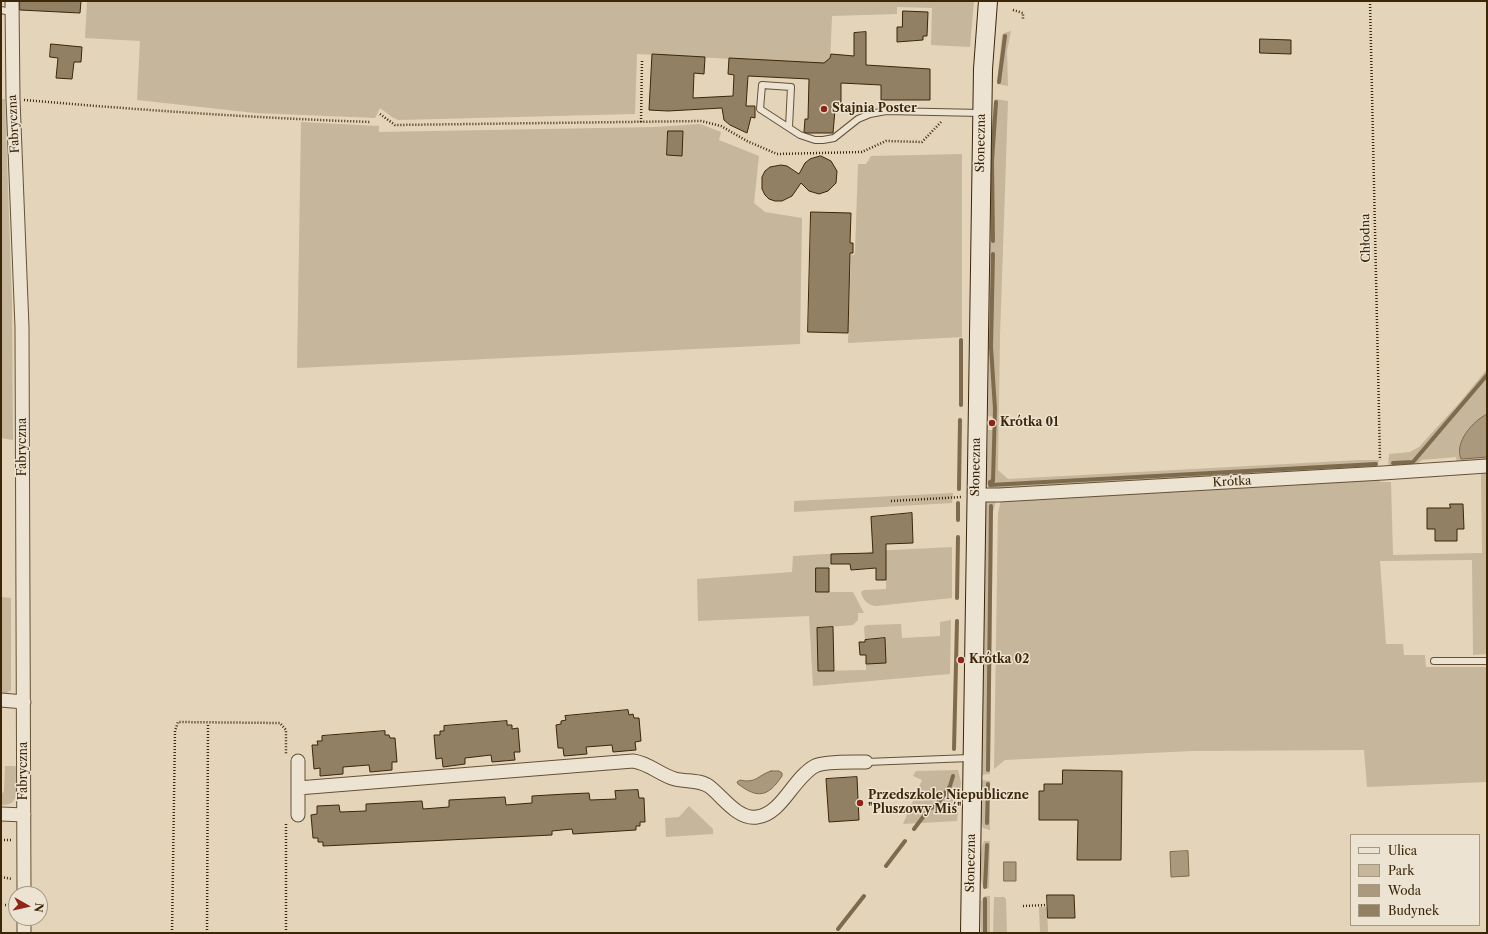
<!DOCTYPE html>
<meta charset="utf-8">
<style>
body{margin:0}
#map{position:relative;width:1488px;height:934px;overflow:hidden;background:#e3d4ba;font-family:"Libre Caslon Text",serif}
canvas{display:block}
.frame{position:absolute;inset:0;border:2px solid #3b2608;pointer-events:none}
.legend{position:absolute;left:1350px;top:834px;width:130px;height:92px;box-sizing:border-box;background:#ede3d2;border:1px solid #a69781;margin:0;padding:5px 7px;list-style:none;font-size:12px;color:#3b2608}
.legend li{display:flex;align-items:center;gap:8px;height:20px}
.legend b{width:20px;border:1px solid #a69781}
.north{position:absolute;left:8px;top:886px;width:40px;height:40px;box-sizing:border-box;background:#ede3d2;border:1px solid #a69781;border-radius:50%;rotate:98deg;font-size:11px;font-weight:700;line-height:16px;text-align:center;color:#3b2608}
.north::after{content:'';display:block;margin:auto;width:14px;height:18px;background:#8f2418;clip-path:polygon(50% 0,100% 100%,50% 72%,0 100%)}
</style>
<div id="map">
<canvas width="1488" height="934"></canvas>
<div class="frame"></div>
<ul class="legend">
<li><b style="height:5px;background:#ede3d2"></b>Ulica</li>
<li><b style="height:11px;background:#c6b69c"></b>Park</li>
<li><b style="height:11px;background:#aa997d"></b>Woda</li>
<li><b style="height:11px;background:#928065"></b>Budynek</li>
</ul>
<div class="north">N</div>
</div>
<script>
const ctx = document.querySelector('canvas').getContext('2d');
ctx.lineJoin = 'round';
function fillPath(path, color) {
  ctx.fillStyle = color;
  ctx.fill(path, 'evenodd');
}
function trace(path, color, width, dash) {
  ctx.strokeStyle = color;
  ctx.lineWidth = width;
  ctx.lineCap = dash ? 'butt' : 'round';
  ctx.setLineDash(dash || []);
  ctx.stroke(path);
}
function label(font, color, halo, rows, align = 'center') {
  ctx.font = font + ' "Libre Caslon Text",serif';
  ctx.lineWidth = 3;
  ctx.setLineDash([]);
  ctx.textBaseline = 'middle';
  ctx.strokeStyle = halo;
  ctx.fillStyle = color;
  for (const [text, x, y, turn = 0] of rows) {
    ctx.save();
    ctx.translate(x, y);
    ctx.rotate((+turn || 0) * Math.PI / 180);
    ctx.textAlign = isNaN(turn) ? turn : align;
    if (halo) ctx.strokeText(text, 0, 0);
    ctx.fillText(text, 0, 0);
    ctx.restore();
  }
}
fillPath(new Path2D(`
 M87,1H974L970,47L931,45L932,8L897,7V14L832,16L830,64L637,54L635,114L398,120L392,117L380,108L375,118L255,113L137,100L140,41L85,38Z
 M1011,31L1007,51L1008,86L997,84L1002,35L1004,33Z
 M1,99H5L12,305L13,440L1,438Z
 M995,99L1008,101L1000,336L998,470L1008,479L1360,460H1379L1377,469L992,491L988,486L986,482L988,430H996V417L988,416L991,131Z
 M301,122L379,126V132L655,127L700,124L721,132L719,140L759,156L754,203L765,212L802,218L800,344L297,368Z
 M962,154V337L848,343L851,254L854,255L855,252L858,164H866L871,156Z
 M1487,369V461L1457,463L1456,457L1422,460L1417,464L1388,467L1389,454L1410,452L1419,447L1460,402Z
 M1481,473H1487V654L1473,655L1472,560L1380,561L1386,644H1403L1404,655H1425L1426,667H1487V782L1367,787L1364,750L1192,751L1005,760L994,769L998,513L1001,500L1380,479V482H1391L1393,555L1482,553Z
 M953,493L952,503L794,512V501Z
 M996,500L993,512L990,774L982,775L985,509L988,501Z
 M952,547V598L876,606C868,605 863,601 861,592L864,590L886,589V562H867L866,553L873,551Z
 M826,554H831V564L829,568H816V592H853L864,613H858V620L853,625L817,628L818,671L866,670V664L886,663L885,638L865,640L864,627L867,625L901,624L902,638L940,636V622L951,620L950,674L813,686L809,616L698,621L697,579L792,572L793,556Z
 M1,597L11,598V690L5,694H1Z
 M5,766H15L17,768C17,783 22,807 1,805V795L4,791Z
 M958,770L961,782L957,821L903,824L922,780L913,776L916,771Z
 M982,780L990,781V830L983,828L981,821Z
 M689,806L713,829V834L666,837L665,818L679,817Z
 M984,841H990L989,889L983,886C979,878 980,849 984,841Z
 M985,896H990V933H981V902L983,898Z
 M994,897H1004L1006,899L1007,933H993Z
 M1039,907H1047L1048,933H1040Z`), '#c6b69c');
const water = new Path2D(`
 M1487,414V457L1461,459C1454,442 1473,421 1487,414Z
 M771,771H779L782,773V776C768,797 758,799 738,784L737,782L740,780C756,784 758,775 771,771Z
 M1188,851L1189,876L1171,877L1170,852Z
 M1004,862H1016V881H1004Z`);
fillPath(water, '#aa997d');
trace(water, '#7e6b4e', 1);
trace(new Path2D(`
 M999,82L1005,36
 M993,241L992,161L996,102
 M993,254L991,347L995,409L993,481L990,482V485L1376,464
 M961,405V340
 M1393,463L1413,462L1487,375
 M959,489L960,420
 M958,520V503
 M957,598L958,537
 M954,749L957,621
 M988,770L991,506
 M987,823L988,784
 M914,829L929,809L936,806L950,786L953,776
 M886,866L905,841
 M985,887L987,845
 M838,929L864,896
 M985,933V899`), '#7e6b4e', 4);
const building = new Path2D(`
 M20,1H81L80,13L20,10Z
 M903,11L928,12L927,36H923V40L897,42V27H902Z
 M866,32V65L930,69V100H881V85L841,83V110H835L833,133H807L804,132L805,119H808L809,79L748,76L746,106H755V118L751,117L747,133L730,125L724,120L722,108L668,111L649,110L652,54L705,57L704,74L694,73L693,98L733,96L734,75L728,74L729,58L824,63L830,58L831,54L854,56V33Z
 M1260,39L1291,40V54L1260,53Z
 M51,44L82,47L81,62H74L72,79L56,78L58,58L50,57Z
 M668,131H683L682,156L667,155Z
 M821,156L831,161L837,171L836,183L828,191L819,194L809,191L801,183L792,196L782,201H775L769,199L765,195L762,189V177L765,171L770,167L781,165L787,166L799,174L805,163L810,159Z
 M811,212L851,213L850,243H853V253H850L848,333L808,332Z
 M1450,504H1463L1464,529H1457V541H1435V529H1427V508H1450Z
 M912,513L913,543L886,544V580H876V568L851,570L850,564H831V554L873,553L871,517Z
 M816,568H829V592H816Z
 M833,627L834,671H818L817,628Z
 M885,638L886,663L866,664V655H860L859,642H865V640Z
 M628,710L629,715L633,714L634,718H639L641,741L635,742L636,750L613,752L612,745L586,747L587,754L564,756L563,748H558L556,725L561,724V721L566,720L565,716Z
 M507,721V725H512V729L518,728L520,752H514L515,760L492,762L491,755L465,758V764L443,767L442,758L436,759L434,735H440V731H444V726Z
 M385,731V735H389L390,738H395L397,762H392V770L370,772L369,765L343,767V774L320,776V768L314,769L312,745H318L317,741H322V736Z
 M1063,770L1122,771L1121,860H1077L1078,820H1039V791H1044V784H1062Z
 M857,777L859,820L829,822L826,779Z
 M638,790L639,798H644L645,822H640V826H636V830L573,834L572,829L552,831V835L323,846V842H318V838H313L311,815L317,814V806L339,805L340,812L366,811V804L422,801L423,809L449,807V800L505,797L506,805L532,803V796L566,794L589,793L590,800L616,799L615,791Z
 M1047,895H1074L1075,918H1048Z`);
fillPath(building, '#928065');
trace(building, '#3b2608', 1);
const lane = new Path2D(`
 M1,10L11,12
 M789,127L791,87L762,85L760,109L800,135L815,140H823L834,138L858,119L870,114L886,111L981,113
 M1434,661H1487
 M866,762L970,758`);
const street = new Path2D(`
 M12,1L13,99L22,327L24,894
 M976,495H999L1383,473L1487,466
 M1,700L24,702
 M298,788L633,761C649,763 660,775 675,779C686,782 700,779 710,787C723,797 738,820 757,817C782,814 793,778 815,766C824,761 855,762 866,762
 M1,814L24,815
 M298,815V761
 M24,933V918`);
const secondary = new Path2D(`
 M970,933L983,69L988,1`);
trace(lane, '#655234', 8);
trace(street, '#655234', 15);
trace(secondary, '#3b2608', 20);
trace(new Path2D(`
 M1370,1L1380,460
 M1013,10L1023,13V19
 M24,100C140,110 255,118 371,122
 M380,114L395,125L701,121L721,126L747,141L777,154L862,152L886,141L922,142L942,121
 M641,122L642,61
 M891,501L962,497
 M4,840H11
 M1,877L12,879
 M5,905H16
 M1023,906L1047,905
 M172,933L175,731L178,722L280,723L286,730V755
 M207,933L208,723
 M286,933V822`), '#3b2608', 2.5, [1, 2]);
trace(lane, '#ede3d2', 6);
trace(street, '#ede3d2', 13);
trace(secondary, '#ede3d2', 18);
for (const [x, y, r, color] of [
 [824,109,4,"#8f2418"],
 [992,423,4,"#8f2418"],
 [961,660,4,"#8f2418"],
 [860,803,4,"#8f2418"]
]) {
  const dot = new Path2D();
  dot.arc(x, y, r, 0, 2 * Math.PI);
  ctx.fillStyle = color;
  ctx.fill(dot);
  trace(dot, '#ede3d2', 1.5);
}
label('bold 12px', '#3b2608', '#ede3d2', [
 ["Stajnia Poster",832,109],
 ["Krótka 01",1000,423],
 ["Krótka 02",969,660],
 ["Przedszkole Niepubliczne",868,796],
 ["\"Pluszowy Miś\"",868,810]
], 'left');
label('12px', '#3b2608', '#ede3d2', [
 ["Fabryczna",14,124,-93],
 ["Słoneczna",981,143,-89],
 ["Chłodna",1366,238,-91],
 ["Fabryczna",23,447,-90],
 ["Słoneczna",976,467,-89],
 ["Krótka",1232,482,-3],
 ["Fabryczna",24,771,-90],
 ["Słoneczna",971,863,-89]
]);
</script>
